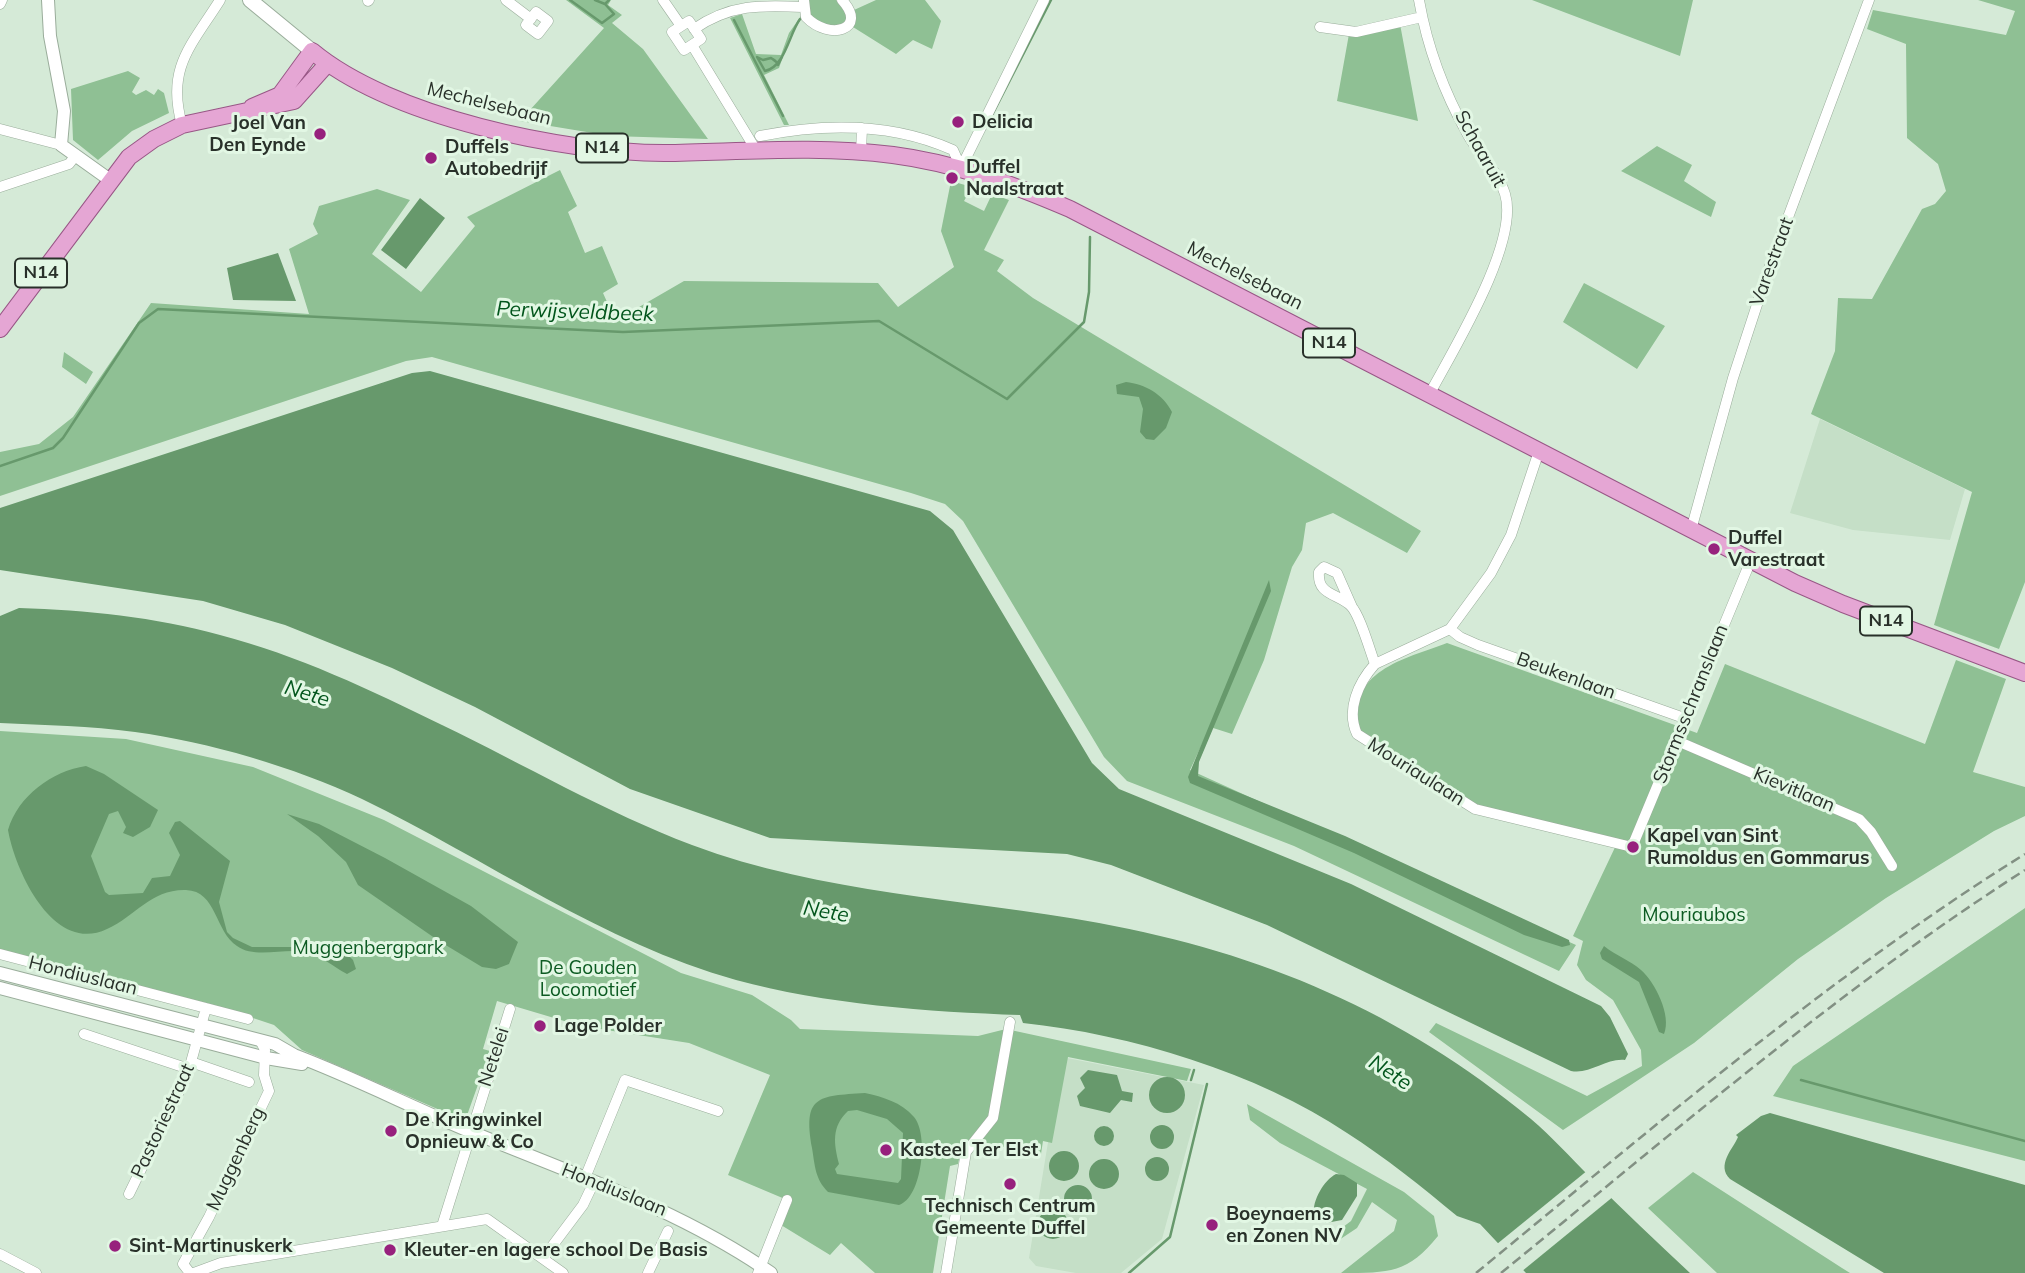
<!DOCTYPE html>
<style>
body{margin:0}
canvas{display:block;background:#d5ead7}
</style>
<canvas width="2025" height="1273"></canvas>
<script>
const ctx = document.querySelector('canvas').getContext('2d');
ctx.lineJoin = 'round';
function fillPath(path, color) {
  ctx.fillStyle = color;
  ctx.fill(path, 'evenodd');
}
function trace(path, color, width, dash) {
  ctx.strokeStyle = color;
  ctx.lineWidth = width;
  ctx.lineCap = dash ? 'butt' : 'round';
  ctx.setLineDash(dash || []);
  ctx.stroke(path);
}
function label(font, color, halo, rows, align = 'center') {
  ctx.font = font + ' Mulish,sans-serif';
  ctx.lineWidth = 6;
  ctx.setLineDash([]);
  ctx.textBaseline = 'middle';
  ctx.strokeStyle = halo;
  ctx.fillStyle = color;
  for (const [text, x, y, turn = 0] of rows) {
    ctx.save();
    ctx.translate(x, y);
    ctx.rotate((+turn || 0) * Math.PI / 180);
    ctx.textAlign = isNaN(turn) ? turn : align;
    if (halo) ctx.strokeText(text, 0, 0);
    ctx.fillText(text, 0, 0);
    ctx.restore();
  }
}
fillPath(new Path2D(`
 M1820,419L1965,489L1950,540L1853,530L1790,513Z
 M1062,1057L1204,1085L1162,1239L1121,1273H1076L1036,1266L1029,1258Z`), '#c5dfc7');
fillPath(new Path2D(`
 M566,0H611L608,5L622,15L612,23L643,49L708,139L611,136L520,121L604,28Z
 M809,0H836L844,8L847,19L844,23L834,27L815,20L807,11Z
 M876,0H925L941,21L932,49L913,40L896,54L853,27L854,10Z
 M1532,0H1693L1680,56Z
 M1978,0H2025V582L1999,649L1934,625L1972,492L1811,414L1835,351L1838,298L1872,299L1922,209L1935,204L1946,191L1938,164L1907,138L1906,44L1867,29L1873,10L2006,35L2015,11Z
 M742,14L756,54L781,55L789,33L801,16L802,18L790,36L779,68L764,75L789,125H784L730,18Z
 M1400,24L1418,121L1337,101L1349,34Z
 M128,71L140,78L132,92L136,95L146,90L154,95L158,89L164,93L169,113L132,131L98,160L73,140L71,89Z
 M1657,146L1692,165L1684,181L1716,202L1711,217L1621,171Z
 M560,170L577,206L568,212L585,253L602,246L618,284L603,293L612,313L623,308L627,314L684,281L878,283L898,307L954,267L941,231L951,181L972,187L964,201L984,211L992,194L1009,200L984,250L1004,260L997,271L1033,298L1421,531L1407,553L1333,513L1306,523L1302,550L1292,567L1264,660L1232,734L1210,727L1190,770L1576,945L1559,971L1294,846L1127,781L1104,757L963,521L945,504L911,493L432,357L406,361L0,496V452L39,444L73,417L151,303L309,314L289,249L318,234L313,224L319,206L377,189L410,200L372,254L421,292L475,226L467,217Z
 M1584,283L1665,326L1637,369L1563,322Z
 M64,352L93,372L86,384L62,367Z
 M1447,643L1697,733L1725,664L1925,744L1956,660L2006,679L1973,772L2025,787V816L1994,831L1886,898L1798,959L1694,1043L1563,1130L1429,1032L1436,1023L1587,1096L1642,1066L1641,1050L1613,1000L1586,980L1577,965L1583,941L1573,936L1618,841L1481,807L1360,732C1344,671 1405,659 1447,643Z
 M0,731L126,739L253,767L384,820L681,973L752,995L791,1020L800,1029L978,1036L1006,1029L1191,1069L1187,1081L1068,1057L1052,1143L1043,1141L1041,1154L968,1140L961,1150L958,1164L950,1166L933,1273H875L841,1243L830,1255L781,1225L792,1202L728,1175L770,1075L689,1043L581,1026L497,1001L483,1049L490,1051L465,1121L302,1050L274,1025L214,1005L0,950Z
 M2025,908V1161L1773,1096L1793,1066Z
 M1247,1104L1404,1192L1434,1216L1438,1236C1408,1273 1390,1273 1341,1273L1394,1231L1397,1220L1372,1202L1357,1228L1339,1240L1335,1233L1351,1221L1367,1189L1280,1143L1250,1120Z
 M1693,1172L1842,1268L1850,1273H1717L1648,1208Z`), '#8fc094');
fillPath(new Path2D(`
 M420,198L445,218L406,269L381,250Z
 M278,253L296,301L233,300L227,268Z
 M430,371L930,511L953,530L1092,763L1119,789L1351,884L1601,1006L1610,1017L1628,1054L1625,1060C1606,1058 1589,1075 1571,1071L1267,925L1111,865L1067,854L770,838L630,789L475,707L392,668L285,625L203,601L0,570V508L412,373Z
 M1126,382C1145,384 1163,394 1172,412L1166,428L1154,440L1146,439L1140,432L1143,409L1139,397L1117,394L1116,385Z
 M1269,580L1271,591L1199,762L1198,776L1345,836L1569,940L1570,945L1562,947L1524,935L1354,853L1190,783L1188,777Z
 M19,608C86,610 155,617 220,635C297,655 371,690 442,725C525,765 605,812 692,845C823,894 962,898 1099,923C1262,953 1402,1012 1531,1119C1552,1137 1570,1157 1590,1177C1623,1210 1656,1241 1690,1273H1526L1480,1224L1457,1216C1422,1187 1386,1158 1347,1133C1258,1073 1130,1034 1023,1023L1020,1015C929,1012 824,1004 736,980C603,943 486,859 362,799C294,767 209,742 135,732C90,726 45,725 0,723V616Z
 M86,766L104,774L158,810L150,827L133,837L123,833L126,827L118,811L109,814L91,856L105,892L109,895L143,893L152,878L170,876L180,855L169,833L175,822L180,821L230,861L219,902L227,932L233,938L252,947H306L349,956L353,960L356,969L347,974C332,966 322,956 305,952C283,948 255,959 237,946C215,932 217,891 186,890C151,889 136,916 107,929C53,955 15,870 8,830C18,796 52,771 86,766Z
 M287,814L319,824L385,858L471,906L518,942L509,964L496,969L482,967L439,941L358,885L346,862L318,836Z
 M1604,946C1616,956 1630,960 1641,970C1655,982 1672,1016 1664,1034L1659,1032L1639,982L1602,959L1600,953Z
 M1088,1070L1117,1075L1122,1091L1133,1093L1132,1102L1121,1100L1110,1113L1080,1106L1077,1096L1085,1088L1080,1078Z
 M1149 1095a18 18 0 1 1 36 0a18 18 0 1 1-36 0Z
 M865,1093C883,1097 901,1102 914,1117C929,1134 922,1198 899,1205L828,1192C815,1179 815,1166 812,1148C803,1096 817,1096 865,1093ZM857,1110L887,1119L903,1133L901,1179L898,1183L837,1174L835,1169L839,1164C834,1144 831,1127 848,1111Z
 M1770,1113L2025,1185V1273H1884L1730,1179C1716,1165 1733,1149 1738,1137L1736,1135L1761,1116Z
 M1150 1137a12 12 0 1 1 24 0a12 12 0 1 1-24 0Z
 M1094 1136a10 10 0 1 1 20 0a10 10 0 1 1-20 0Z
 M1049 1166a15 15 0 1 1 30 0a15 15 0 1 1-30 0Z
 M1145 1169a12 12 0 1 1 24 0a12 12 0 1 1-24 0Z
 M1089 1174a15 15 0 1 1 30 0a15 15 0 1 1-30 0Z
 M1336,1174L1344,1175L1357,1183V1196L1342,1220L1326,1223L1314,1214C1312,1201 1324,1180 1336,1174Z
 M1064 1199a14 14 0 1 1 28 0a14 14 0 1 1-28 0Z
 M1038 1224a15 15 0 1 1 30 0a15 15 0 1 1-30 0Z`), '#67996c');
fillPath(new Path2D(`
 M1588,1170L1614,1196L1521,1272L1497,1244Z`), '#d5ead7');
trace(new Path2D(`
 M570,0L602,23L614,14L605,4L609,0
 M595,0L605,4
 M734,20L783,116
 M782,57L778,65C777,61 774,60 771,58L763,60L757,57L765,71C785,67 789,34 800,19
 M989,121L1051,0
 M0,466L53,448L63,438L139,323L158,309L623,332L879,321L1007,399L1084,322L1089,292L1090,237
 M1191,1080L1194,1070
 M1801,1080L2025,1141
 M1129,1273L1170,1237L1207,1084`), '#67996c', 2.5);
const minor = new Path2D(`
 M506,0L531,19
 M663,0L681,26
 M804,0L806,17C829,41 869,30 842,0
 M1419,0C1427,46 1445,94 1468,135C1479,155 1498,171 1505,194C1520,242 1453,350 1429,395
 M368,1L369,0
 M0,4L2,0
 M536,12L548,21L538,34L526,25Z
 M689,21L701,39L684,50L672,32Z
 M1320,27L1356,32L1422,17
 M694,29C730,4 761,5 803,7
 M692,45L756,150
 M182,125C166,68 191,46 220,0
 M0,129L61,145
 M760,136C825,123 891,122 953,150L961,168
 M861,152L862,128
 M961,168L1044,0
 M0,187L69,164L76,155
 M1691,530L1733,378L1768,271L1869,0
 M1352,607L1337,573L1324,567L1319,572C1317,596 1338,593 1351,606C1360,615 1370,651 1375,664C1358,683 1346,710 1357,734L1475,809L1632,847L1751,560
 M1450,629L1460,637L1478,645L1684,718
 M1375,664L1450,629L1491,573L1511,535L1539,451
 M1675,740L1859,819L1871,832L1892,866
 M0,954L248,1019
 M84,1034L189,1069
 M191,1062L249,1082
 M585,1178L625,1080L718,1111
 M129,1194L188,1073L206,1008
 M442,1226L510,1009
 M0,1254L36,1273
 M544,1257L583,1205L594,1182
 M190,1273L183,1264L209,1217L269,1091L264,1075L265,1050L260,1040
 M194,1273L221,1263L487,1219L563,1273
 M648,1273L668,1231
 M758,1273L787,1200
 M946,1273L966,1152L993,1118L1010,1022`);
const tertiary = new Path2D(`
 M48,0L50,36L64,111L61,145L110,180
 M0,973L275,1044L294,1055C355,1078 413,1108 474,1133C576,1175 680,1210 771,1273
 M0,988L266,1058L302,1064`);
const secondary = new Path2D(`
 M250,0L312,51`);
const primary = new Path2D(`
 M252,107L280,95L312,51C391,117 563,153 664,153C740,152 817,145 893,155C955,163 1012,184 1070,209L1795,583L1843,604L2025,673
 M0,329L129,157L154,139L182,125L294,101L328,63`);
trace(minor, '#9aad9b', 11);
trace(tertiary, '#9aad9b', 14);
trace(secondary, '#9aad9b', 16);
trace(primary, '#985786', 18);
trace(minor, '#fff', 10);
trace(tertiary, '#fff', 12);
trace(secondary, '#fff', 14);
trace(primary, '#e5a6d4', 16);
trace(new Path2D(`
 M1476,1273C1654,1127 1829,976 2025,854
 M1501,1273C1672,1134 1839,989 2025,870`), '#829083', 2.5, [10, 5]);
for (const [x, y, r, color] of [
 [958,122,7,"#97217d"],
 [320,134,7,"#97217d"],
 [431,158,7,"#97217d"],
 [952,178,7,"#97217d"],
 [1714,549,7,"#97217d"],
 [1633,847,7,"#97217d"],
 [540,1026,7,"#97217d"],
 [391,1131,7,"#97217d"],
 [886,1150,7,"#97217d"],
 [1010,1184,7,"#97217d"],
 [1212,1225,7,"#97217d"],
 [115,1246,7,"#97217d"],
 [390,1250,7,"#97217d"]
]) {
  const dot = new Path2D();
  dot.arc(x, y, r, 0, 2 * Math.PI);
  ctx.fillStyle = color;
  ctx.fill(dot);
  trace(dot, '#e2f7e4', 2.5);
}
for (const [x, y, w] of [
 [602,148,52],
 [41,273,52],
 [1329,343,52],
 [1886,621,52]
]) {
  const box = new Path2D();
  box.roundRect(x - w / 2, y - 14.5, w, 29, 5);
  ctx.fillStyle = '#e2f7e4';
  ctx.fill(box);
  trace(box, '#29312a', 2);
}
label('bold 18px', '#29312a', null, [
 ["N14",602,148],
 ["N14",41,273],
 ["N14",1329,343],
 ["N14",1886,621]
]);
label('19px', '#29312a', '#e2f7e4', [
 ["Mechelsebaan",489,104,14],
 ["Schaaruit",1480,149,61],
 ["Varestraat",1772,262,-70],
 ["Mechelsebaan",1245,276,27],
 ["Beukenlaan",1566,676,20],
 ["Stormsschranslaan",1691,704,-68],
 ["Mouriaulaan",1416,772,32],
 ["Kievitlaan",1794,790,23],
 ["Hondiuslaan",83,976,14],
 ["Netelei",494,1057,-72],
 ["Pastoriestraat",163,1121,-65],
 ["Muggenberg",236,1159,-65],
 ["Hondiuslaan",614,1190,22]
]);
label('bold 19px', '#29312a', '#e2f7e4', [
 ["Delicia",972,122],
 ["Joel Van",306,123,"right"],
 ["Den Eynde",306,145,"right"],
 ["Duffels",445,147],
 ["Autobedrijf",445,169],
 ["Duffel",966,167],
 ["Naalstraat",966,189],
 ["Duffel",1728,538],
 ["Varestraat",1728,560],
 ["Kapel van Sint",1647,836],
 ["Rumoldus en Gommarus",1647,858],
 ["Lage Polder",554,1026],
 ["De Kringwinkel",405,1120],
 ["Opnieuw & Co",405,1142],
 ["Kasteel Ter Elst",900,1150],
 ["Technisch Centrum",1010,1206,"center"],
 ["Gemeente Duffel",1010,1228,"center"],
 ["Boeynaems",1226,1214],
 ["en Zonen NV",1226,1236],
 ["Sint-Martinuskerk",129,1246],
 ["Kleuter-en lagere school De Basis",404,1250]
], 'left');
label('19px', '#0c5b22', '#e2f7e4', [
 ["Mouriaubos",1694,915],
 ["Muggenbergpark",368,948],
 ["De Gouden",588,968],
 ["Locomotief",588,990]
]);
label('italic 21px', '#02551c', '#e2f7e4', [
 ["Perwijsveldbeek",575,312,2],
 ["Nete",307,694,17],
 ["Nete",826,912,10],
 ["Nete",1390,1073,33]
]);
</script>
